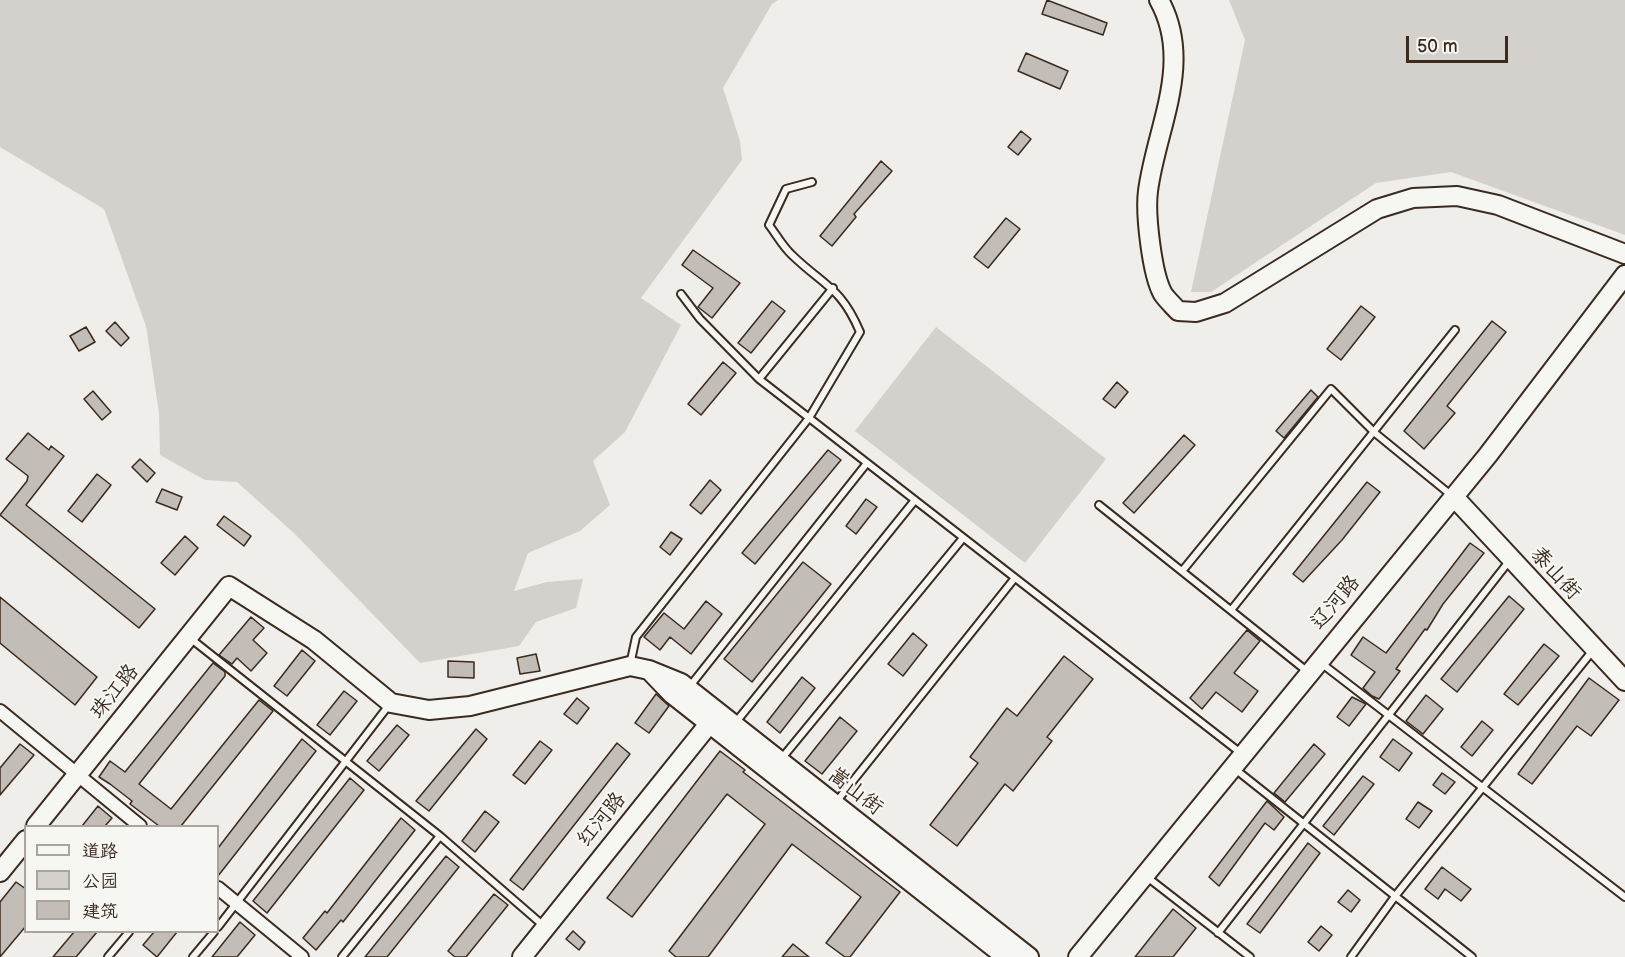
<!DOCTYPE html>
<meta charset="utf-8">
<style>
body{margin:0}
#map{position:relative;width:1625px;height:957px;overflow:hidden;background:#efeeea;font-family:"Balsamiq Sans","LXGW WenKai TC",sans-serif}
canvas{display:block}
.legend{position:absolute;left:24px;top:825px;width:195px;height:108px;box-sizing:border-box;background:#f6f6f2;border:2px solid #aba49d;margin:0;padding:8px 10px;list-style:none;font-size:18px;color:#3b2a1e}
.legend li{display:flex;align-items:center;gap:12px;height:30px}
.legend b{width:30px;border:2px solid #aba49d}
.scale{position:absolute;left:1406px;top:36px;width:102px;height:27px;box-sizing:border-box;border:3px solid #3b2a1e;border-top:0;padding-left:8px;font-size:18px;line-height:21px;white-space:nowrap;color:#3b2a1e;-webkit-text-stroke:4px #f6f6f2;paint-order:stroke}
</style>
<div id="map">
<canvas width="1625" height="957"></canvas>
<ul class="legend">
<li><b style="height:8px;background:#f6f6f2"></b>道路</li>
<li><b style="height:16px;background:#d4d1cc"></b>公园</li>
<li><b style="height:16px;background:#c2bdb7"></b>建筑</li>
</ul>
<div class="scale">50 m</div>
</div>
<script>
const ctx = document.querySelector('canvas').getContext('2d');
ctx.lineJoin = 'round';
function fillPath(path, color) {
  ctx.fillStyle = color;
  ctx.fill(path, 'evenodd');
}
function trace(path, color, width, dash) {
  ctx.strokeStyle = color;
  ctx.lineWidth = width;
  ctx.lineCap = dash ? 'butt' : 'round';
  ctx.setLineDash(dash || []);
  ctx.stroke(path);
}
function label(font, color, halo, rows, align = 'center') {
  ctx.font = font + ' "Balsamiq Sans","LXGW WenKai TC",sans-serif';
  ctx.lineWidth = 4.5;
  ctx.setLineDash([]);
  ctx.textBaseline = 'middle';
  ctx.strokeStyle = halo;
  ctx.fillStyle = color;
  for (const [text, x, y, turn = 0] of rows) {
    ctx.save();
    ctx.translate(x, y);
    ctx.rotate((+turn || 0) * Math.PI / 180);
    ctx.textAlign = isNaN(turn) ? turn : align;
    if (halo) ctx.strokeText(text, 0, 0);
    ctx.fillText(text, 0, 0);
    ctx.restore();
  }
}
fillPath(new Path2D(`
 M0,0H778L772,4L723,88L740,141L742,160L641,298L681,325L625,432L593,461L610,505L580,531L528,553L514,591L547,582L583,579L576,608L536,622L519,646L420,663L295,534L237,482L205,480L160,455L159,413L146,326L104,209L0,147Z
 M1229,0H1625V235L1451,172L1376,183L1211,292H1191L1245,40Z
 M936,327L1106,459L1025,563L855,431Z`), '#d4d1cc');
const building = new Path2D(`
 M1047,0L1107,23L1103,35L1042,14Z
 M1026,53L1068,71L1060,89L1018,71Z
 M1021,131L1031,139L1018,155L1008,147Z
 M881,161L892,171L854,214L856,217L832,246L820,236Z
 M1006,218L1020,229L988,268L974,257Z
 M693,250L740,283L712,318L698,307L713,288L682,265Z
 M772,301L785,311L751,353L738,343Z
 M1361,306L1375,317L1341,360L1327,349Z
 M1492,321L1506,332L1447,406L1455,413L1424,449L1404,431Z
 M115,322L129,338L121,346L106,331Z
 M86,327L95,342L79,351L70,336Z
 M723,362L736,373L701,415L688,404Z
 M1117,382L1128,392L1115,408L1103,399Z
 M1311,390L1318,397L1284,438L1276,431Z
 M93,391L111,412L102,420L84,399Z
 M28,433L49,450L51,446L64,456L26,505L155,609L139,628L0,515L27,481L28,476L6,459Z
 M1184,435L1195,445L1134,513L1123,503Z
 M828,450L841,460L755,564L742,553Z
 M140,459L155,473L147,482L132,467Z
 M97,474L111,485L82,522L68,511Z
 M710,480L721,490L701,514L690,505Z
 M1367,482L1380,492L1342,540L1303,582L1293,574Z
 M162,489L182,497L177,510L156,502Z
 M866,499L877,507L856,534L846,526Z
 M224,516L251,536L244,546L217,525Z
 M671,532L682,539L670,555L660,547Z
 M185,536L198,548L175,575L161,563Z
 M1470,543L1484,553L1443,604L1427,630L1425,629L1396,669L1400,671L1379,699L1372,696L1363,688L1375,672L1351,655L1363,637L1386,653Z
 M803,562L831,584L752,682L724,659Z
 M1509,596L1524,609L1457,692L1441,679Z
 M0,597L97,677L75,705L0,643Z
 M706,601L722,614L691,654L670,637L660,650L644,637L664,613L684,629Z
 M251,617L264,628L253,640L267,653L251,671L237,658L232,664L219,655Z
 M1247,630L1260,641L1234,673L1258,691L1242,712L1216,692L1202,709L1190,698Z
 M913,633L927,645L903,676L888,664Z
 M1544,644L1559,656L1518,705L1504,694Z
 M302,650L315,661L287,696L274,686Z
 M536,654L540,671L520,674L517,658Z
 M1064,656L1093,679L1047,737L1052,741L1013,791L1005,784L957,846L930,825L978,763L970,757L1007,708L1017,716Z
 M448,661L474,662V678L448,677Z
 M213,663L225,672V676L139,784L171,809L259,700L273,711L181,826H159L130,804L132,801L110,784L99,777L110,761L125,772Z
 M802,677L815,688L780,733L767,722Z
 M1589,678L1619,700L1591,736L1577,726L1532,784L1518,774Z
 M344,691L357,701L330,735L317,725Z
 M656,694L669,706L649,733L635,723Z
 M1426,695L1443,709L1423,734L1406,721Z
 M1352,697L1366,704L1349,726L1337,717Z
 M577,698L589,708L577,724L564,714Z
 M840,717L857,731L822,774L805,761Z
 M1482,721L1493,730L1472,756L1461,747Z
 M397,725L409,735L379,771L367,761Z
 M476,729L487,739L429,811L416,801Z
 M302,739L316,751L218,876V848Z
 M1393,739L1412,753L1399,771L1380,757Z
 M540,741L552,750L525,784L513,775Z
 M617,743L630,754L523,890L510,880Z
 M20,744L34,755L0,795V768Z
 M1314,744L1325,754L1285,802L1274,793Z
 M720,751L745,770L743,772L900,892L850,957H845L826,943L861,897L792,844L708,957H676L669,951L765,824L727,794L632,917L607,898Z
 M1442,773L1455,782L1445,794L1433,785Z
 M1363,776L1374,784L1334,835L1323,826Z
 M350,778L364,790L267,913L253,901Z
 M1267,801L1284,817L1274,830L1265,823L1219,886L1209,877Z
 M1418,802L1432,811L1419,828L1406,819Z
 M98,806L112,818L105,826H82Z
 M485,811L499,822L475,852L462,841Z
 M401,818L415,830L343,922L341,920L316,950L303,938L325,911L327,913Z
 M1308,843L1320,853L1260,933L1247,924Z
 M446,856L459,867L387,957H365Z
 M1442,867L1471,889L1461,901L1445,889L1438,899L1425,889Z
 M16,882L26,889V926L0,957V902Z
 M1348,890L1360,900L1351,912L1338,902Z
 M494,894L508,905L466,957H455L448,951Z
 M1173,909L1196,928L1173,957H1135Z
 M240,922L255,935L237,957H212Z
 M1321,926L1332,935L1319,951L1308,942Z
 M573,931L585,942L579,950L566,939Z
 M74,932H97L76,957H53Z
 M154,932H177L157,957L143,945Z
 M793,944L809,957H782Z`);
fillPath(building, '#c2bdb7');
trace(building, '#3b2a1e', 1.5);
const lane = new Path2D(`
 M833,288L759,379L1242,754
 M681,294L700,319L759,379
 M1099,505L1308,672
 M1183,570L1331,389L1375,433L1451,495
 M1232,609L1455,330
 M190,638L440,836L545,927
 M1321,663L1625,897
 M630,665L636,637L809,418L860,332C841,287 824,286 792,255C783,247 776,234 769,225L786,189L812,182
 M690,686L867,463
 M736,722L915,500
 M782,758L963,538
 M1235,769L1472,957
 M837,801L1014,579
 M1147,877L1250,957
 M218,927L389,705
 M1218,933L1510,560
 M108,957L129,932
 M193,957L214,932
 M342,957L440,836
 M1351,957L1396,895L1594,649`);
const street = new Path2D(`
 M0,711L140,826
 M218,888L302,957`);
const secondary = new Path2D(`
 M1159,0C1194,63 1156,128 1148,191C1145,214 1152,275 1163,294C1167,300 1174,306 1178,311L1196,312L1225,303L1377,209L1413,198L1457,196L1498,205L1625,254
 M1454,497L1625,681
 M36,826L229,586L314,640L391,703L429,710L470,706L630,666L649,670
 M0,872L26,840
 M522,957L717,714
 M1006,957L672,694L649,670L681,683L1029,957
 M1078,957L1488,455L1625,275`);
trace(lane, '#3b2a1e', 10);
trace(street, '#3b2a1e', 16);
trace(secondary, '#3b2a1e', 22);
trace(lane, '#f6f6f2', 6);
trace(street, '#f6f6f2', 12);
trace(secondary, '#f6f6f2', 18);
label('21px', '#3b2a1e', '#f6f6f2', [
 ["泰山街",1555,574,47],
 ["辽河路",1336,603,-50],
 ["珠江路",115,692,-51],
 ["嵩山街",855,792,38],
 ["红河路",602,820,-51]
]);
</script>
